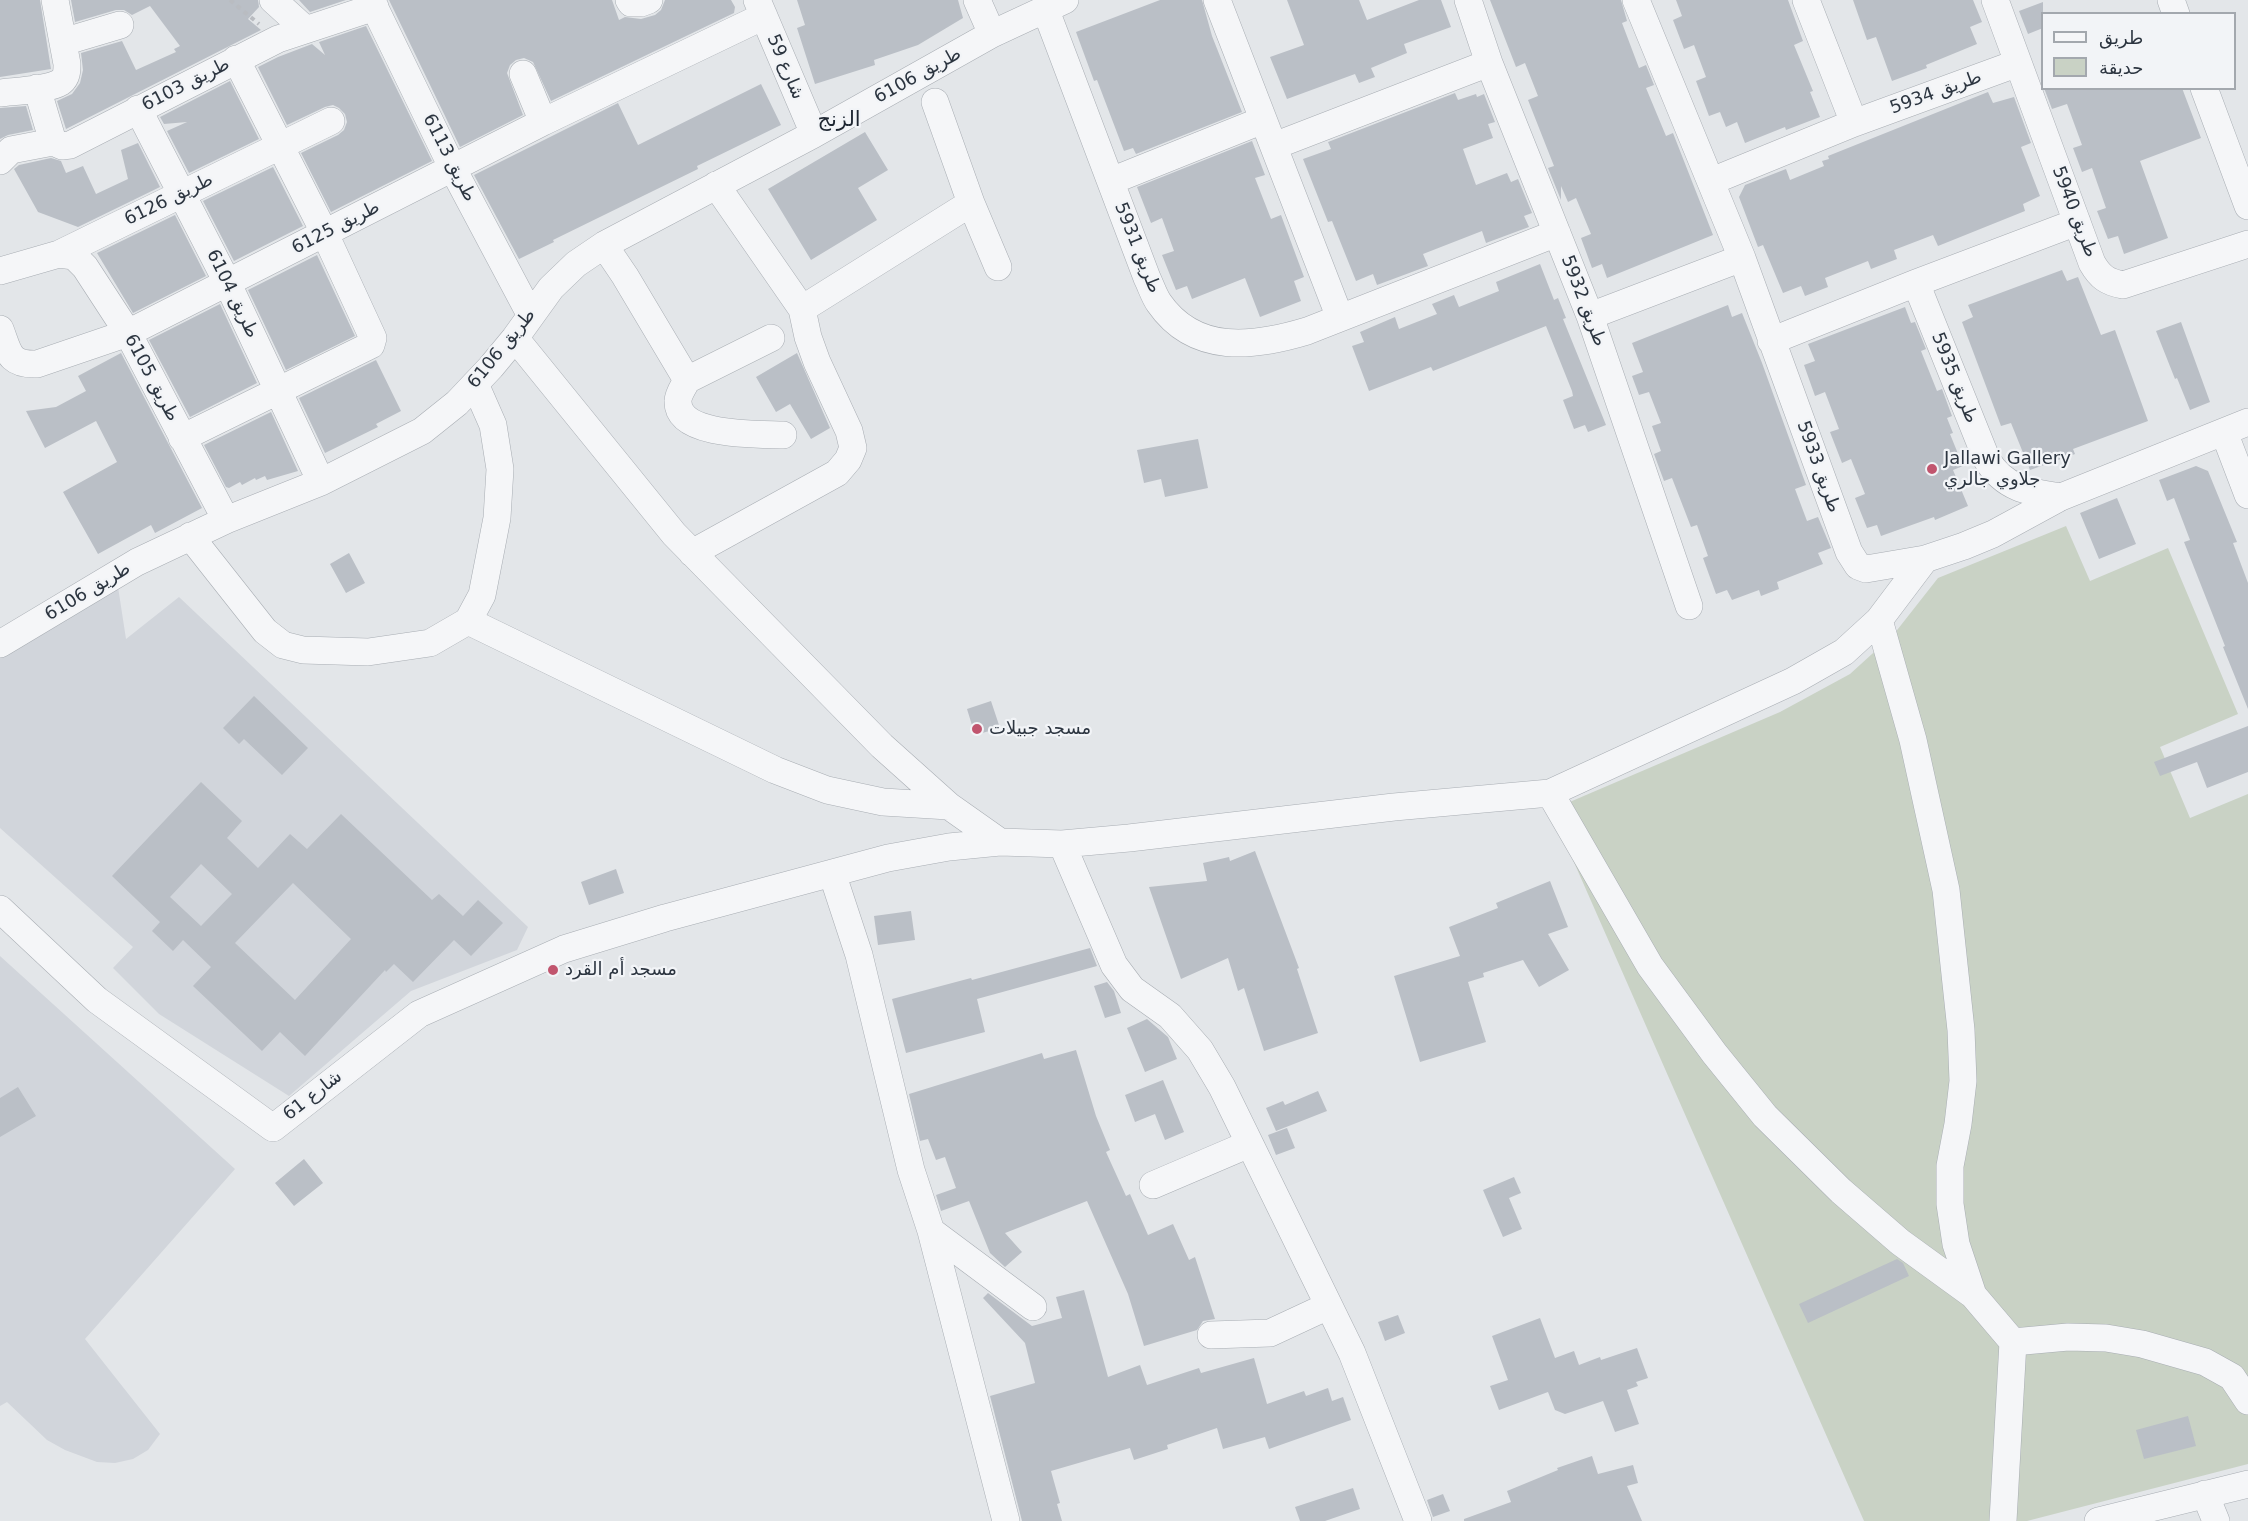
<!DOCTYPE html>
<meta charset="utf-8">
<style>
body{margin:0}
#map{position:relative;width:2248px;height:1521px;overflow:hidden;background:#e3e6e9;font-family:"DejaVu Sans","Noto Naskh Arabic",sans-serif}
canvas{display:block}
.legend{position:absolute;left:2041px;top:12px;width:195px;height:78px;box-sizing:border-box;background:#f2f4f7;border:2px solid #a3a8ae;margin:0;padding:8px 10px;list-style:none;font-size:18px;color:#2c3540}
.legend li{display:flex;align-items:center;gap:12px;height:30px}
.legend b{width:30px;border:2px solid #a3a8ae}
</style>
<div id="map">
<canvas width="2248" height="1521"></canvas>
<ul class="legend">
<li><b style="height:8px;background:#f5f6f8"></b>طريق</li>
<li><b style="height:16px;background:#c9d2c5"></b>حديقة</li>
</ul>
</div>
<script>
const ctx = document.querySelector('canvas').getContext('2d');
ctx.lineJoin = 'round';
function fillPath(path, color) {
  ctx.fillStyle = color;
  ctx.fill(path, 'evenodd');
}
function trace(path, color, width, dash) {
  ctx.strokeStyle = color;
  ctx.lineWidth = width;
  ctx.lineCap = dash ? 'butt' : 'round';
  ctx.setLineDash(dash || []);
  ctx.stroke(path);
}
function label(font, color, halo, rows, align = 'center') {
  ctx.font = font + ' "DejaVu Sans","Noto Naskh Arabic",sans-serif';
  ctx.lineWidth = 4.5;
  ctx.setLineDash([]);
  ctx.textBaseline = 'middle';
  ctx.strokeStyle = halo;
  ctx.fillStyle = color;
  for (const [text, x, y, turn = 0] of rows) {
    ctx.save();
    ctx.translate(x, y);
    ctx.rotate((+turn || 0) * Math.PI / 180);
    ctx.textAlign = isNaN(turn) ? turn : align;
    if (halo) ctx.strokeText(text, 0, 0);
    ctx.fillText(text, 0, 0);
    ctx.restore();
  }
}
fillPath(new Path2D(`
 M118,587L126,639L179,597L528,927L517,950L411,991L289,1096L159,1014L113,968L133,947L0,828V658Z
 M0,956L235,1169L85,1339L160,1434L148,1450L133,1459L115,1463L97,1462L65,1450L47,1440L7,1402L0,1406Z`), '#d1d5db');
fillPath(new Path2D(`
 M2066,526L2090,581L2168,548L2238,714L2160,747L2190,818L2248,794V1464L2027,1521H1864L1551,810L1780,712L1850,674L1894,634L1938,578Z`), '#c9d2c5');
fillPath(new Path2D(`
 M0,0H40L51,69L0,77Z
 M71,0H258L259,7L248,19L261,30L66,129L57,101L72,94L80,83L83,70L81,53L122,41L136,70L176,52L174,49L180,46L150,6L132,15L124,10H116L75,22Z
 M299,0H346L310,12Z
 M389,0H612L619,20L625,17L641,19L655,15L661,10L665,0H731L735,7L734,13L551,101L533,62L524,58L516,60L510,65L507,73L523,115L460,147Z
 M797,0H958L963,18L918,45L874,60L875,65L815,84L797,28L805,25Z
 M1160,0H1202L1212,36L1242,112L1136,154L1133,148L1124,151L1097,80L1094,81L1076,32Z
 M1287,0H1359L1367,20L1419,0H1441L1451,27L1404,44L1407,53L1371,68L1375,77L1359,83L1355,74L1287,99L1270,57L1304,45Z
 M1490,0H1621L1627,21L1622,23L1639,68L1646,65L1654,85L1646,88L1666,136L1673,133L1713,235L1607,278L1602,264L1592,268L1581,238L1591,234L1576,198L1568,202L1561,186V200L1548,168L1554,166L1528,100L1538,96L1525,63L1516,67Z
 M1676,0H1788L1803,41L1794,45L1813,91L1810,92L1820,117L1786,130L1785,127L1745,143L1737,122L1726,127L1720,112L1709,116L1696,81L1706,77L1694,45L1684,49L1673,20L1682,16Z
 M1853,0H1973L1982,22L1970,27L1977,44L1926,65L1927,68L1892,81L1876,37L1867,40Z
 M2043,2V28L2028,34L2019,11Z
 M366,26L432,161L331,212L301,153L338,135L344,130L347,122L345,114L339,108L333,105L325,107L287,125L258,67L278,57L312,44L325,55L319,42Z
 M230,81L259,139L189,173L167,131L187,122L164,124L160,117Z
 M761,84L781,125L697,166L698,169L553,240L554,242L519,259L474,175L618,103L638,145Z
 M2044,88H2182L2201,138L2140,161L2168,238L2124,254L2118,236L2108,239L2097,211L2106,208L2092,168L2082,172L2073,148L2082,145L2067,104L2052,109Z
 M1988,92L1993,103L2014,97L2031,143L2021,147L2040,196L2023,204L2025,211L1938,246L1933,235L1894,250L1897,259L1871,269L1868,261L1825,278L1828,287L1805,296L1801,286L1783,293L1763,245L1758,247L1739,197L1745,185L1786,169L1790,180L1824,166L1822,161L1829,159L1828,156Z
 M1455,93L1458,100L1476,94L1477,97L1484,94L1495,122L1488,124L1493,138L1463,149L1476,185L1507,173L1511,182L1518,179L1532,213L1524,216L1529,227L1486,243L1482,231L1423,254L1428,266L1377,285L1373,274L1356,281L1332,221L1328,222L1303,159L1331,149L1328,142Z
 M26,106L33,130L8,135L0,139V108Z
 M865,132L888,170L858,188L877,220L811,260L768,189Z
 M1252,141L1265,175L1255,178L1271,219L1281,215L1304,277L1294,281L1301,301L1260,317L1245,278L1192,299L1187,286L1176,290L1162,255L1174,251L1162,218L1151,223L1137,187Z
 M138,143L160,187L78,227L38,212L14,169L19,165L51,158L61,161L66,173L83,166L96,194L128,179L121,150Z
 M273,167L303,226L234,261L203,201Z
 M175,215L206,276L133,313L97,253Z
 M317,255L355,336L286,370L248,290Z
 M1540,264L1554,300L1558,298L1566,318L1563,319L1606,425L1588,432L1585,425L1574,429L1563,400L1573,396L1572,391L1546,326L1433,371L1431,367L1369,391L1352,346L1364,342L1360,332L1395,317L1399,329L1437,314L1432,304L1454,295L1459,307L1499,291L1496,282Z
 M2062,270L2067,281L2078,277L2101,335L2115,330L2148,421L2073,449L2075,454L2030,470L2011,423L2001,426L1962,322L1973,317L1968,305Z
 M220,304L257,383L190,417L149,340Z
 M1728,305L1732,317L1742,313L1762,363L1806,485L1795,489L1807,521L1818,517L1831,548L1818,553L1823,564L1777,582L1779,589L1761,596L1759,590L1732,600L1727,590L1716,594L1703,558L1708,556L1697,525L1691,527L1672,478L1664,481L1654,454L1661,451L1652,426L1661,423L1649,392L1639,395L1632,376L1643,372L1632,343Z
 M1905,307L1911,323L1915,322L1926,349L1921,351L1937,391L1942,389L1952,416L1947,418L1953,433L1950,434L1963,466L1953,470L1968,506L1935,520L1934,517L1881,536L1877,525L1867,528L1855,498L1865,494L1851,459L1842,463L1830,432L1839,429L1825,392L1815,396L1804,365L1815,361L1808,344Z
 M2181,322L2210,402L2190,410L2177,378L2175,379L2156,331Z
 M121,353L202,508L155,533L151,525L98,554L63,492L117,462L96,421L45,448L26,411L56,407L86,391L78,376Z
 M797,353L830,428L811,439L790,404L776,412L756,377Z
 M376,360L401,411L376,424L378,427L325,453L299,398Z
 M271,412L298,471L267,480L265,476L256,480L255,478L242,485L240,482L229,488L226,487L204,445Z
 M1198,439L1208,488L1165,497L1161,479L1144,483L1137,450Z
 M2196,466L2208,471L2237,542L2233,543L2248,583V709L2223,647L2225,646L2184,542L2190,540L2174,498L2167,501L2159,480Z
 M2117,498L2136,544L2099,559L2080,513Z
 M349,553L365,583L346,593L330,564Z
 M254,696L308,748L282,775L244,739L239,744L223,728Z
 M991,701L1000,728L975,735L967,709Z
 M2248,726V772L2207,788L2197,762L2160,776L2154,762Z
 M201,782L242,821L227,838L258,868L290,834L307,849L341,814L432,900L439,894L463,916L478,900L503,923L471,956L454,940L413,982L394,964L386,972L385,970L305,1056L280,1032L262,1051L193,986L211,967L183,940L173,951L152,931L160,922L112,876ZM201,864L232,894L201,926L170,897ZM293,883L351,939L295,1000L235,943Z
 M1255,851L1299,968L1297,969L1318,1033L1264,1051L1244,988L1238,991L1228,958L1181,979L1149,887L1207,881L1203,863L1229,857L1230,861Z
 M616,869L624,893L589,905L581,882Z
 M1550,881L1568,927L1548,934L1569,970L1539,987L1523,960L1483,973L1484,977L1468,982L1486,1042L1420,1062L1394,976L1460,956L1449,927L1498,908L1496,903Z
 M911,911L915,940L878,945L874,916Z
 M1090,948L1097,966L977,999L985,1032L906,1053L892,999L971,978L972,980Z
 M1107,982L1114,991L1121,1013L1105,1018L1094,986Z
 M1147,1019L1168,1037L1177,1059L1145,1072L1127,1028Z
 M1076,1050L1096,1116L1110,1150L1106,1152L1126,1196L1130,1194L1148,1235L1173,1224L1189,1260L1195,1257L1215,1319L1203,1321L1197,1330L1144,1346L1128,1294L1087,1201L1005,1233L1022,1252L1005,1267L990,1253L969,1201L941,1211L936,1195L956,1188L945,1157L936,1160L928,1139L920,1141L909,1094L1042,1053L1044,1059Z
 M1163,1080L1184,1132L1165,1140L1155,1114L1135,1122L1125,1095Z
 M18,1087L36,1116L0,1137V1098Z
 M1318,1091L1327,1111L1276,1131L1266,1108L1283,1101L1285,1105Z
 M1287,1128L1295,1148L1276,1155L1268,1135Z
 M304,1159L323,1183L294,1206L275,1183Z
 M1514,1177L1521,1193L1509,1198L1522,1229L1503,1237L1483,1190Z
 M1897,1259L1903,1263L1909,1276L1808,1323L1799,1304Z
 M1084,1290L1108,1377L1140,1365L1147,1385L1199,1368L1201,1373L1254,1358L1267,1404L1304,1391L1306,1396L1328,1388L1332,1401L1343,1397L1351,1420L1269,1449L1265,1437L1223,1449L1217,1428L1167,1445L1168,1449L1134,1460L1130,1448L1051,1471L1060,1503L1057,1504L1062,1521H1022L990,1396L1035,1383L1025,1343L983,1298L988,1293L1032,1326L1062,1318L1056,1297Z
 M1398,1315L1405,1333L1385,1341L1378,1322Z
 M1540,1318L1555,1358L1574,1351L1579,1365L1600,1357L1601,1360L1637,1348L1648,1378L1636,1382L1638,1386L1627,1390L1639,1424L1615,1432L1603,1401L1565,1414L1555,1410L1548,1392L1499,1410L1490,1386L1508,1380L1492,1336Z
 M2188,1416L2196,1446L2144,1459L2136,1430Z
 M1592,1456L1598,1474L1633,1465L1638,1483L1627,1486L1642,1521H1464V1519L1511,1502L1507,1491L1558,1470L1557,1468Z
 M1353,1488L1360,1509L1325,1521H1300L1295,1507Z
 M1443,1494L1450,1511L1433,1517L1427,1500Z`), '#babfc6');
const minor = new Path2D(`
 M273,0L305,29
 M371,0L453,169L530,314
 M629,0L631,3H641L649,0
 M757,0L814,134
 M977,0L992,34
 M1217,0L1340,318
 M1468,0L1489,63L1590,316L1689,606
 M1636,0L1742,258L1849,552L1858,566L1866,569L1925,559L1964,546L1993,534L2061,497L2248,422
 M1806,0L1854,123
 M1995,0L2092,263C2100,277 2107,282 2123,285L2248,244
 M2171,0L2176,14
 M1045,8L1147,278C1151,286 1154,296 1159,303C1195,355 1254,347 1307,331L1557,233
 M63,42L120,25
 M523,74L543,122
 M37,88L53,142L62,146L70,145L278,39L375,7
 M2204,88L2248,206
 M0,93C16,91 48,90 61,82C67,77 67,71 67,64L55,0
 M138,109L227,282L321,482
 M1274,146L1489,63
 M0,161L11,150L53,142
 M1111,181L1263,120
 M1712,181L1854,123L2018,63
 M971,203L998,267
 M604,245L625,276L687,380L771,338
 M59,254L74,256L85,267L128,333L226,520
 M0,271L59,254L331,121
 M1916,283L1987,460C2005,489 2029,492 2061,497
 M802,309L971,203L935,102
 M1590,316L1742,258
 M0,329C9,352 8,365 37,364L128,333L543,122L764,16
 M515,338L674,534L882,746L949,806L1000,842
 M1771,341L1916,283L2077,222
 M687,380C684,386 678,394 678,401C677,437 758,434 783,435
 M2224,432L2248,495
 M182,438L371,345L373,338L325,234L236,59
 M190,536L265,631L283,645L303,650L368,652L430,643L468,621L482,595L497,518L500,469L493,425L475,384
 M692,553L837,473L848,460L853,448L849,431L817,362L808,337L802,309L716,185
 M1879,620L1913,740L1946,890L1961,1030L1963,1081L1958,1124L1950,1166V1204L1956,1244L1973,1295
 M468,621L775,770L827,790L883,802L949,806
 M0,644L137,562L226,520L321,482L422,431L457,403L491,367L515,338L551,288L576,264L604,245L814,134L992,34L1065,0
 M1550,793L1650,966L1714,1053L1765,1116L1841,1191L1900,1242L1973,1295L2013,1342L2003,1521
 M1062,844L1114,965L1132,989L1170,1016L1200,1050L1222,1087L1352,1353L1418,1521
 M832,873L859,955L911,1170L931,1231L1033,1307
 M0,909L97,1000L273,1128L419,1014L564,949L665,918L888,858L949,847L1000,842L1062,844L1129,838L1394,807L1550,793L1793,681L1844,652L1879,620L1925,559
 M1153,1185L1249,1144
 M931,1231L1006,1521
 M1211,1335L1270,1333L1328,1306
 M2013,1342L2068,1337L2106,1338L2142,1344L2205,1362L2232,1377L2248,1401
 M2205,1494L2216,1521
 M2098,1521L2248,1484`);
trace(minor, '#a8adb3', 28);
trace(new Path2D(`
 M230,0L259,24`), '#b9bcc1', 4, [4.5, 4.5]);
trace(minor, '#f5f6f8', 27);
for (const [x, y, r, color] of [
 [1932,469,6,"#c1556e"],
 [977,729,6,"#c1556e"],
 [553,970,6,"#c1556e"]
]) {
  const dot = new Path2D();
  dot.arc(x, y, r, 0, 2 * Math.PI);
  ctx.fillStyle = color;
  ctx.fill(dot);
  trace(dot, '#f2f4f7', 2);
}
label('18px', '#2c3540', '#f2f4f7', [
 ["شارع 59",785,67,67],
 ["طريق 6106",918,76,-29],
 ["طريق 6103",186,85,-27],
 ["طريق 5934",1936,93,-20],
 ["طريق 6113",449,158,63],
 ["طريق 6126",169,200,-26],
 ["طريق 5940",2074,212,69],
 ["طريق 6125",336,228,-27],
 ["طريق 5931",1137,248,68],
 ["طريق 6104",232,294,64],
 ["طريق 5932",1583,301,69],
 ["طريق 6106",502,349,-51],
 ["طريق 6105",151,378,62],
 ["طريق 5935",1954,378,68],
 ["طريق 5933",1818,467,70],
 ["طريق 6106",88,592,-31],
 ["شارع 61",313,1096,-38]
]);
label('18px', '#2c3540', '#f2f4f7', [
 ["Jallawi Gallery",1944,459],
 ["جلاوي جالري",1944,480],
 ["مسجد جبيلات",989,729],
 ["مسجد أم القرد",565,970]
], 'left');
label('21px', '#1e2631', '#f2f4f7', [
 ["الزنج",839,121]
]);
</script>
